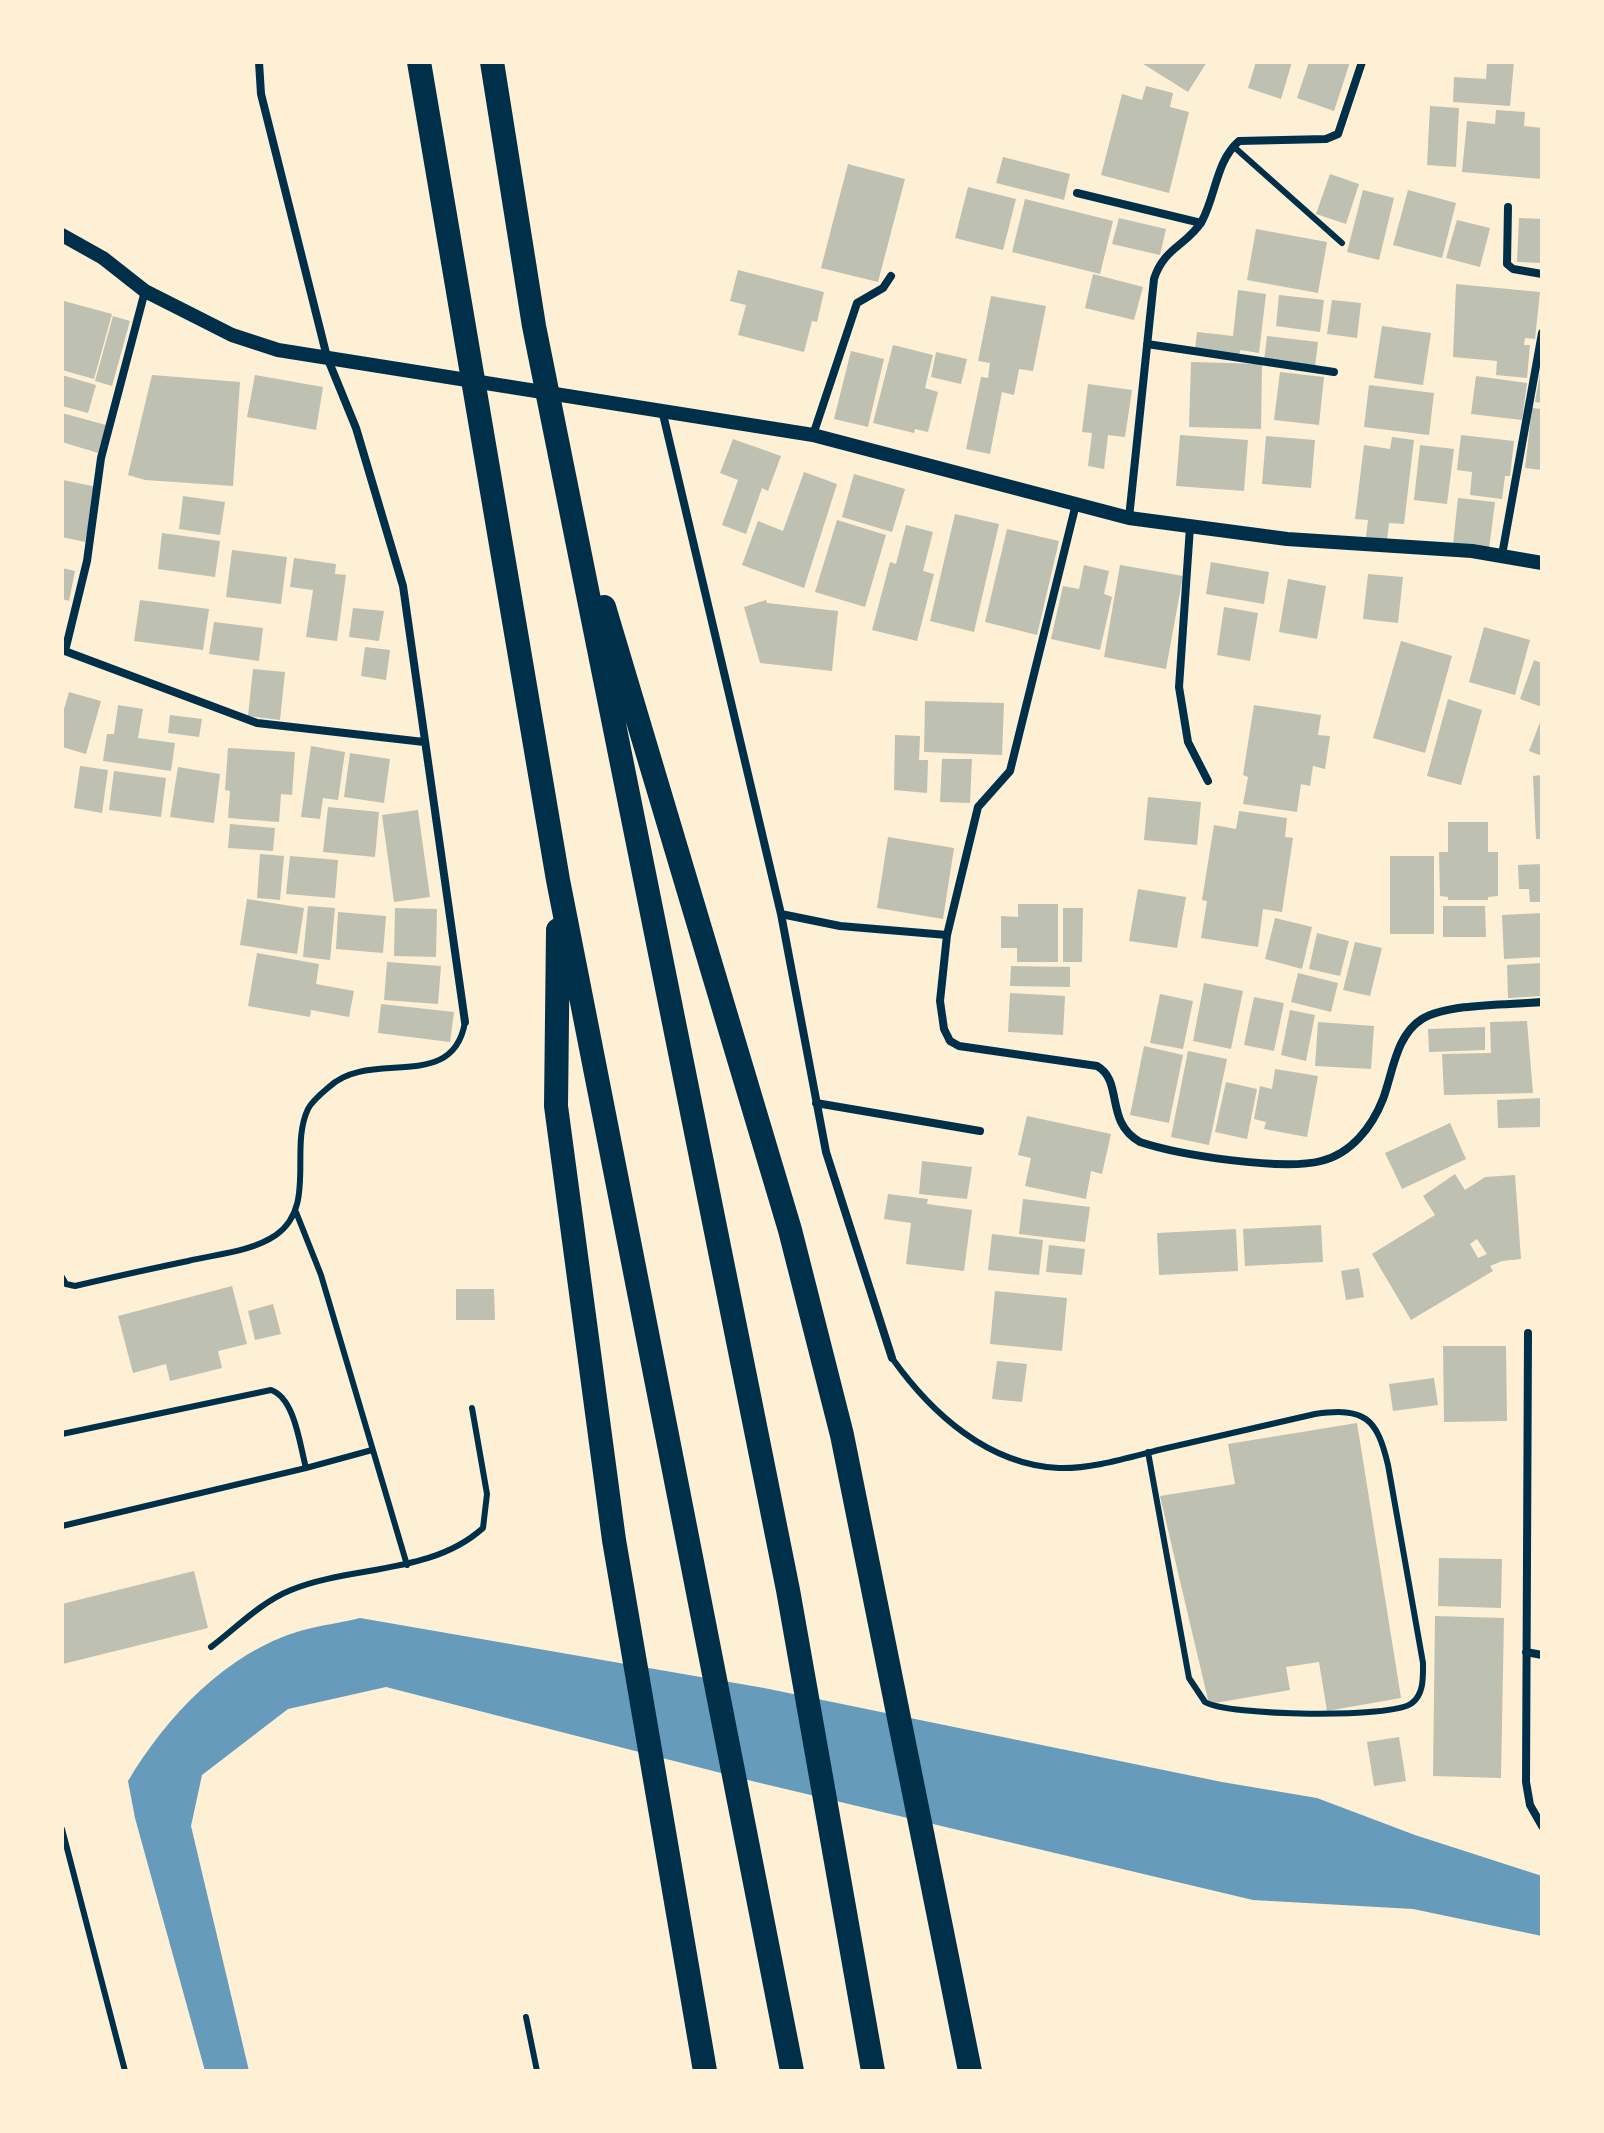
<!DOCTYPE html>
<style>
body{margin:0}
#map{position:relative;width:1604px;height:2133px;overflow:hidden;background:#fdf0d5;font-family:"Roboto Condensed",sans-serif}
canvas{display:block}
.frame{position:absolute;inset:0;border:64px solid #fdf0d5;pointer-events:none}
</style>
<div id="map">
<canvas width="1604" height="2133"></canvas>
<div class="frame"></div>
</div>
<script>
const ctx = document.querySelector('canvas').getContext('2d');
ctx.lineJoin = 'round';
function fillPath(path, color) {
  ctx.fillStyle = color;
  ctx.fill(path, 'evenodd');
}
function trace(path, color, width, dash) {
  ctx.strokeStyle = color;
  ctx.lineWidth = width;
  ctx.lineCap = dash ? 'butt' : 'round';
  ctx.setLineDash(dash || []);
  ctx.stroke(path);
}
fillPath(new Path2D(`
 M360,1618L764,1688L1222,1782L1317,1798L1415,1835L1542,1876V1936L1413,1909L1253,1900L756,1782L386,1687L288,1709L202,1775L191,1826L249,2071H205L135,1818L128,1781C167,1716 226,1653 300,1631C320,1625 341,1623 360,1618Z`), '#669bbc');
fillPath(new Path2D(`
 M1140,62H1207L1188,92Z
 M1256,62H1292L1281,99L1248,88Z
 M1309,62H1350L1334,111L1297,98Z
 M1487,62H1514L1510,106L1453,102L1454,77L1486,79Z
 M1146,86L1173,93L1170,107L1189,112L1169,193L1101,175L1122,94L1142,100Z
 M1430,106L1459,108L1456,167L1427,165Z
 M1496,110L1525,112L1524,126L1542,128V179L1462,172L1467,121L1495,124Z
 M1003,157L1070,174L1064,200L996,183Z
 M848,164L905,179L878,282L821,268Z
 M1330,174L1359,184L1346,224L1316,214Z
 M968,187L1016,199L1003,250L955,238Z
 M1363,190L1394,198L1379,260L1347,252Z
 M1408,190L1456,203L1442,258L1393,245Z
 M1025,199L1113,221L1100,274L1012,252Z
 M1119,218L1166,229L1160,255L1112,244Z
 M1519,218L1542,219V263L1517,262Z
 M1457,220L1490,228L1480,267L1446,258Z
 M1256,229L1327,242L1318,293L1247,280Z
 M738,270L824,292L817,322L812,321L804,352L738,335L746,305L730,301Z
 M1093,274L1143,287L1134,320L1085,308Z
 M1456,284L1540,292L1535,339L1525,338L1524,345H1530L1527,378L1496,375L1497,361L1453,357Z
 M1238,290L1266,294L1259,353L1240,350L1239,356L1195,350L1197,332L1233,336Z
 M1279,295L1324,300L1320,332L1276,326Z
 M991,296L1046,306L1033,371L1019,369L1014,395L1002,392L990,454L966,449L981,377L988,378L990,363L978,361Z
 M1332,300L1361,303L1357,338L1327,334Z
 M64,301L112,314L94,379L62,370Z
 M113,316L130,321L112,386L95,381Z
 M1382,326L1431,333L1423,385L1374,378Z
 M1267,336L1318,342L1315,367L1264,361Z
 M893,345L933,355L925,388L938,392L928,432L915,429L914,433L873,423Z
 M851,351L884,359L868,427L834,419Z
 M936,352L967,359L961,384L931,377Z
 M1191,362L1262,364L1261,429L1189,427Z
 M1280,372L1324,377L1319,425L1274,420Z
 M1540,373H1542V403L1535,402Z
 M62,375L96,385L88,413L62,406Z
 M152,375L240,382L233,486L145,480L128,475Z
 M255,375L323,387L316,430L247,417Z
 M1476,376L1527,383L1522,420L1471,414Z
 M1088,384L1132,390L1125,437L1108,435L1104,469L1088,466L1092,433L1082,432Z
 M1369,385L1434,393L1429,435L1364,427Z
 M1532,408L1542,409V470L1525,468Z
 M62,413L106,425L98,453L62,442Z
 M1180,435L1248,440L1244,491L1176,486Z
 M1461,435L1514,441L1510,476H1505L1502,499L1470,495L1472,472L1457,470Z
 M1266,436L1315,440L1311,488L1262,484Z
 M1392,437L1414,440L1404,524L1389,523L1387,540L1366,537L1368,520L1355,519L1364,445L1390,449Z
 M733,439L781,456L768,491L762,488L746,534L722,525L738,480L720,473Z
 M1420,445L1454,449L1447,504L1414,500Z
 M804,472L837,484L804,588L742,565L758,521L783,531Z
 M854,474L905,489L892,532L842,517Z
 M63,480L97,487L85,542L62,537Z
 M183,496L225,502L220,535L179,529Z
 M1458,498L1495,502L1489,549L1453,544Z
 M955,514L999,524L974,632L930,621Z
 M837,520L886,535L865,607L815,592Z
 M906,525L933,532L923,571L934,574L917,641L872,630L890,562L896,564Z
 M1007,529L1059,541L1037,635L985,622Z
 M162,533L220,541L215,577L158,569Z
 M232,550L287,557L281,604L226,597Z
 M294,558L336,564L335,574L346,575L337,641L306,637L313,590L290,587Z
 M1211,562L1269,572L1264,604L1206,594Z
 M1084,565L1109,571L1104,594L1112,597L1100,650L1051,639L1063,586L1079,589Z
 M1120,565L1183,576L1166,669L1104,657Z
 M62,568L75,571L69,601L62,599Z
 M1368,574L1403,577L1398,623L1363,619Z
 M1288,579L1326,586L1317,639L1279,632Z
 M140,600L209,609L203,650L134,641Z
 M766,600L767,603L838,611L832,671L760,663L744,607Z
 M1224,607L1258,613L1250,661L1217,655Z
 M353,608L384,611L379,641L349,637Z
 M214,622L263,628L259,661L209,654Z
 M1484,627L1530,640L1515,695L1469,682Z
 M1401,641L1452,656L1425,753L1373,738Z
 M365,647L390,650L386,680L361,676Z
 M1534,660L1542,663V707L1520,699Z
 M253,669L285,672L280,720L248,716Z
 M69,692L101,701L86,754L62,747V716Z
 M1448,699L1482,710L1461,785L1427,776Z
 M925,701L1004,703L1002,755L924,752Z
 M118,705L143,709L138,738L175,743L171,771L103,761L107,734H114Z
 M1254,705L1321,715L1318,735L1330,736L1325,769L1313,766L1310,786L1301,784L1297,812L1243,804L1248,777L1243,775Z
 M170,715L202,719L199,737L168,733Z
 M1542,717V756L1529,751Z
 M895,735L920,736L919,760H928L927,793L894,790Z
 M311,746L345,752L338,800L323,798L320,819L301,817Z
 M228,748L295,752L292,795L281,794L279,822L228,818L230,791L225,790Z
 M350,753L390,759L384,803L344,797Z
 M942,759H972L970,803L940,802Z
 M80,766L108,770L102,813L74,808Z
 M178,767L220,774L214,823L170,817Z
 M114,771L166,778L161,817L109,810Z
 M1542,775V839H1536L1533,776Z
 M1148,797L1201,802L1197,845L1144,840Z
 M328,807L379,812L375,857L323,852Z
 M418,810L430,897L394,902L382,815Z
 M1239,811L1287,818L1285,837L1293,838L1282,912L1263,909L1258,947L1201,938L1207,901L1202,900L1214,825L1236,829Z
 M1448,822H1488V852H1498V896L1488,897V900H1448V897L1440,896L1439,852H1448Z
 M230,824L275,828L273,851L228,848Z
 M888,837L954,848L943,919L877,908Z
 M260,854L284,856L280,900L257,898Z
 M290,856L338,860L335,898L286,894Z
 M1390,856H1434V934H1390Z
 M1542,864V902H1530L1529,889H1519L1518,865Z
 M1138,889L1186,897L1177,948L1129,941Z
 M247,899L304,908L297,954L240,945Z
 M1018,904H1058V962H1017V948H1001V916L1018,917Z
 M308,906L335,908L330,960L303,957Z
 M1443,906H1485L1486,937H1443Z
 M395,908L437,909L436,957L394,956Z
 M1063,908H1083L1082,962H1063Z
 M338,912L386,916L383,953L336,949Z
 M1542,913V957L1504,959L1502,915Z
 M1275,918L1312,927L1302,969L1265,959Z
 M1317,933L1349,941L1340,976L1309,969Z
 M1355,942L1382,948L1370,996L1343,990Z
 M257,953L319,964L316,984L354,991L349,1017L311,1010L310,1017L248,1006Z
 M387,962L441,966L438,1004L384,1000Z
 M1542,963V996L1508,998L1507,965Z
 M1011,966L1070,967V987L1010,986Z
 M1298,973L1338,983L1331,1012L1291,1002Z
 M1204,983L1243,991L1231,1049L1193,1041Z
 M1010,993L1065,996L1063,1035L1008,1032Z
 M1160,994L1193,1001L1183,1049L1150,1043Z
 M1254,997L1284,1003L1274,1051L1244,1045Z
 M381,1004L454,1012L450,1042L378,1033Z
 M1290,1010L1315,1015L1306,1061L1281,1055Z
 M1527,1021L1533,1093L1444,1095L1442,1054L1491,1053L1490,1022Z
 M1318,1022L1374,1026L1371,1069L1315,1066Z
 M1485,1027V1050L1429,1052L1428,1029Z
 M1144,1046L1183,1055L1169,1123L1130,1115Z
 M1188,1051L1227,1059L1209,1145L1171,1137Z
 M1275,1069L1318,1076L1307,1137L1264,1129L1266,1122L1254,1119L1260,1086L1272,1089Z
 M1226,1082L1257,1089L1247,1139L1215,1132Z
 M1542,1098V1127L1498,1128L1497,1100Z
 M1027,1116L1111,1134L1102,1174L1091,1171L1086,1199L1025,1186L1031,1158L1018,1155Z
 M1450,1123L1466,1159L1402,1189L1385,1153Z
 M922,1161L972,1167L967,1199L919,1194Z
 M1455,1174L1465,1190L1485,1177L1515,1175L1521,1259L1502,1261L1490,1266L1493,1271L1411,1320L1372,1254L1435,1215L1423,1196ZM1477,1239L1487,1254L1478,1258L1470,1244Z
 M888,1194L928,1199L927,1204L972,1210L964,1271L906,1264L911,1223L884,1219Z
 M1023,1199L1090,1207L1085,1242L1019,1234Z
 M1321,1225L1323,1262L1245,1266L1243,1229Z
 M1236,1229L1238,1271L1159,1275L1157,1233Z
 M992,1234L1043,1240L1039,1275L988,1270Z
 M1049,1245L1085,1249L1082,1275L1046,1272Z
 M1359,1268L1364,1297L1346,1300L1341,1271Z
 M232,1286L247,1344L218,1351L222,1368L170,1381L166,1364L133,1373L118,1316Z
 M456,1289H494L495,1320H456Z
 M995,1291L1067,1298L1062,1351L990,1344Z
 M273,1304L281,1334L255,1340L248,1311Z
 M1443,1346H1506L1507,1421L1444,1422Z
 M997,1361L1027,1364L1022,1402L992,1399Z
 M1434,1378L1438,1405L1393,1411L1389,1384Z
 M1357,1423L1401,1698L1327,1711L1319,1662L1286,1667L1290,1690L1209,1704L1160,1496L1235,1484L1228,1444Z
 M1439,1558L1502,1559L1501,1608L1438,1606Z
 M194,1571L208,1628L63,1664L62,1604Z
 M1435,1616L1504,1618L1501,1778L1433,1776Z
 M1399,1737L1406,1781L1374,1786L1367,1742Z`), '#bec0b2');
trace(new Path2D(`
 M1233,146L1342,243
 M296,1212L321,1275L407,1565
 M62,1277L66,1284L75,1286C113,1277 150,1269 188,1261C217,1254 251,1252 276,1235C317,1206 289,1149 308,1109C312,1101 322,1093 329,1087C370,1048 453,1094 465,1022
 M892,1358C931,1413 988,1465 1059,1468C1094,1469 1133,1456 1167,1448C1216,1437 1266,1425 1315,1414C1365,1407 1377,1418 1388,1465L1423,1663C1423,1677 1424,1694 1412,1703C1393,1719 1227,1716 1205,1702L1189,1678L1148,1452
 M62,1434L271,1390C295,1398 300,1446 306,1468L372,1450
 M62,1526L306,1468
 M211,1647C236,1628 261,1602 291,1590C352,1565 431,1575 483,1528L487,1494L472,1408
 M62,1829L125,2071
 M526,2017L537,2071`), '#003049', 6);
trace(new Path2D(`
 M259,62L261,94L327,357L356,428L403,586L465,1022
 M1077,193L1201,223
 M1508,207L1507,264L1513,269L1542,274
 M1147,344L1334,372
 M662,410L781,914L826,1152L892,1358
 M813,435L857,303L883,288L891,276
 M1076,504L1010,771L978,807L947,935L940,1001L944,1029L950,1041L959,1046L1097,1066C1124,1081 1104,1122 1140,1142C1179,1155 1282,1171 1321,1161C1351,1154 1372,1127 1383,1099C1393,1072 1396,1035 1422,1019C1449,1003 1510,1005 1542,1002
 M1129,518L1154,279C1164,247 1188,245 1202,221C1216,195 1216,161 1239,141L1326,139L1338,134L1362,62
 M1190,527L1179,687L1188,742L1208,781
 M1502,555L1542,333
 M62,650L257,723L424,742
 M65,651L87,561L101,458L145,291
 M781,914L840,926L947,935
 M816,1103L980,1131
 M1528,1333L1526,1782L1530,1805L1542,1826
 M1526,1652L1542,1655`), '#003049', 8);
trace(new Path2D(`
 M62,235L103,258L145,291L232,335L278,350L813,435L1129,518L1287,539L1472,551L1542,563`), '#003049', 14);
trace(new Path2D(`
 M419,62L558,880L792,2071
 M492,62L534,326L788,1590L873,2071
 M604,607L790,1230L842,1435L970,2071
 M558,930L556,1106L614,1540L705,2071`), '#003049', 24);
</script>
